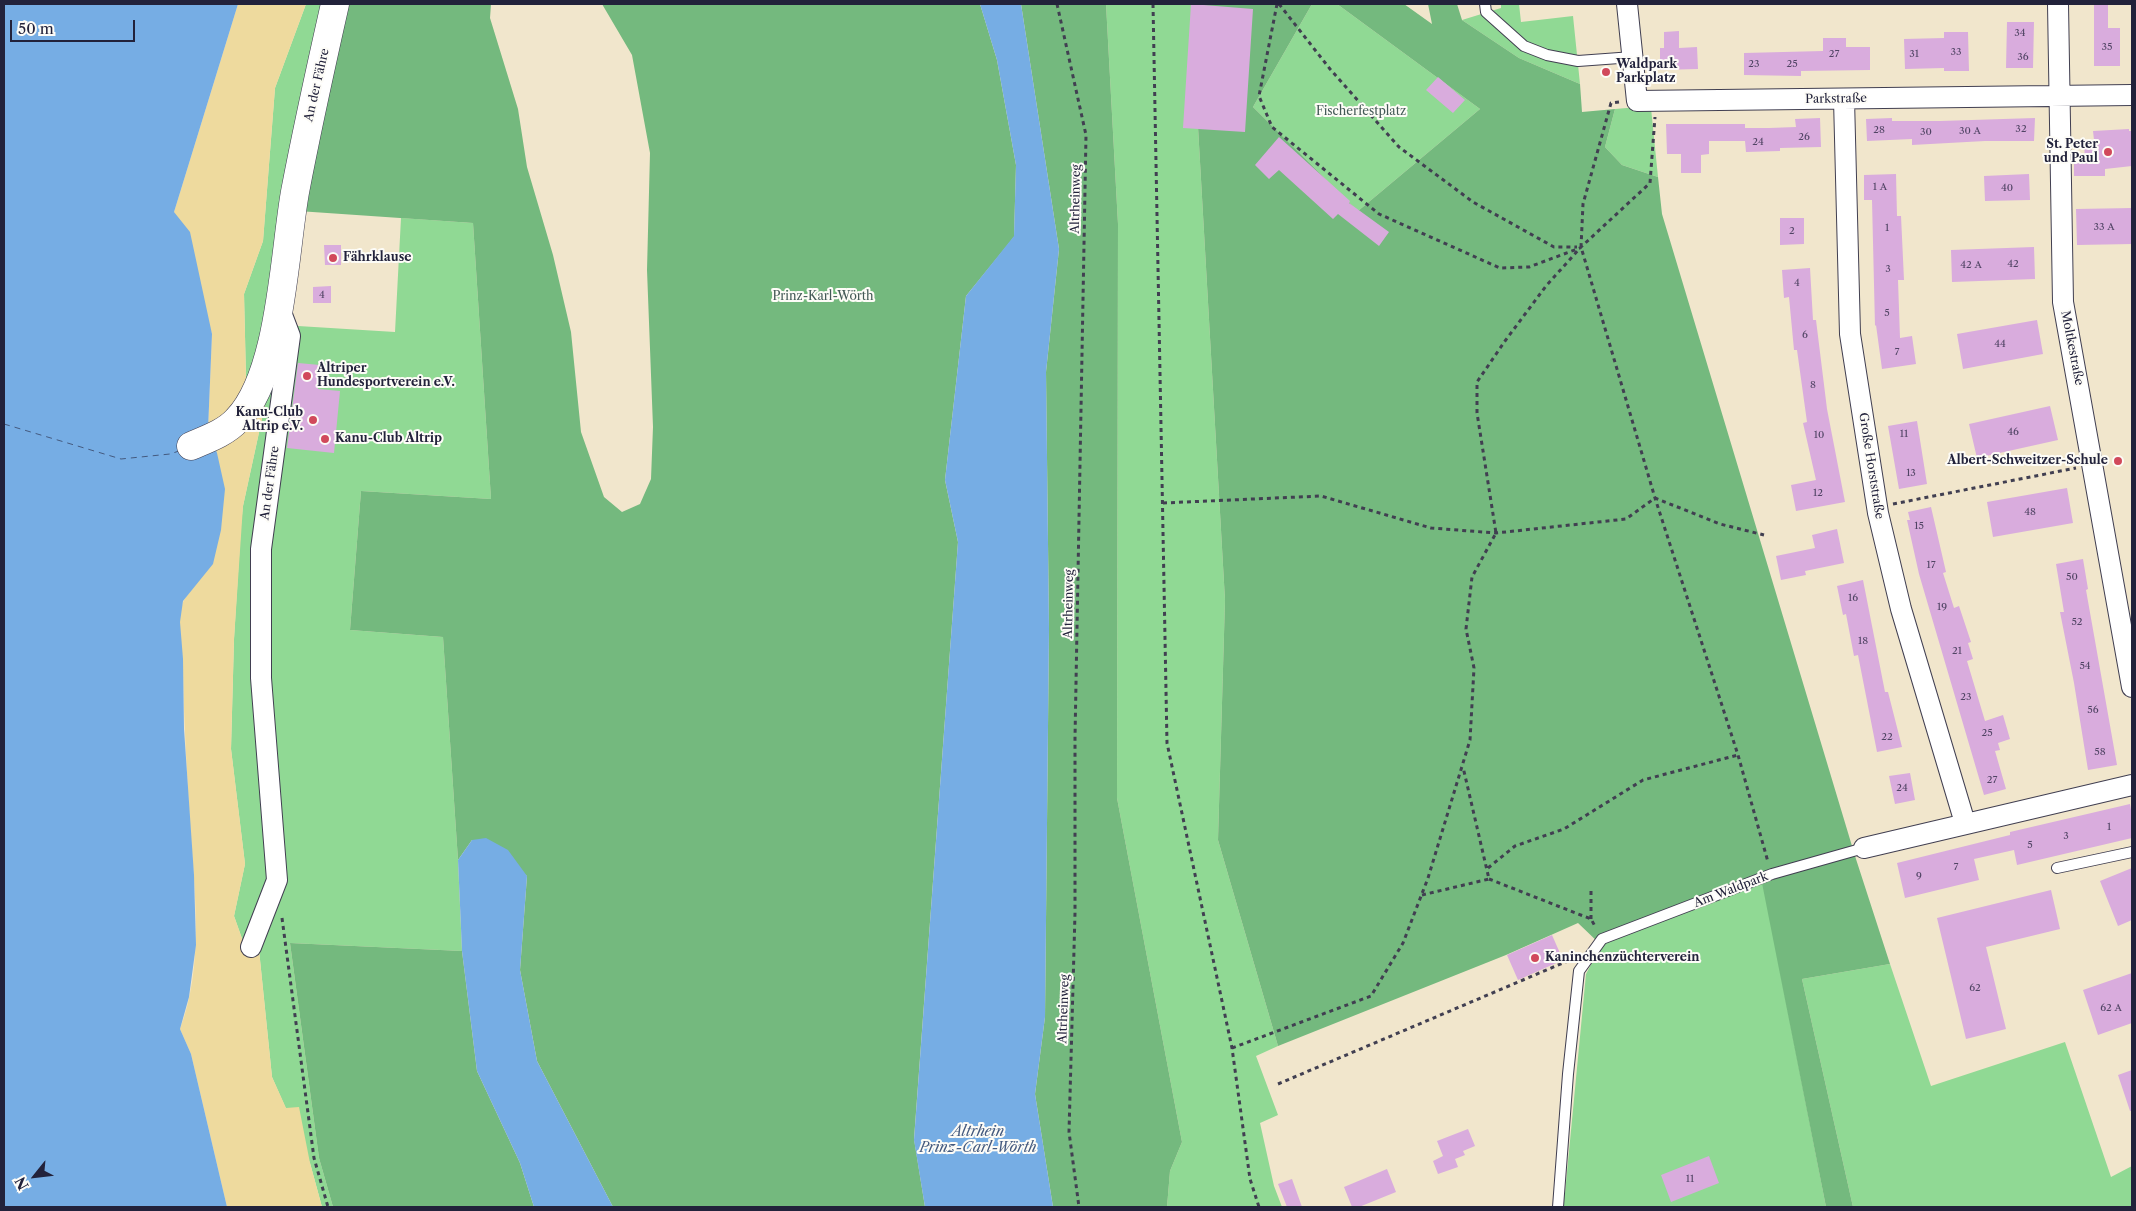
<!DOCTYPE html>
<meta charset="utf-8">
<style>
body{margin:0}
#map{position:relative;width:2136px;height:1211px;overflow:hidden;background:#f1e6cc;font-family:"Libre Caslon Text",serif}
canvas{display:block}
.frame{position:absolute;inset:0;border:5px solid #22223b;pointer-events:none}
.north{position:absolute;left:10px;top:1151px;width:50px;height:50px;-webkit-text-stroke:4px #fdfcf7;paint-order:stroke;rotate:241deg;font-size:14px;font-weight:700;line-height:20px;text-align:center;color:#22223b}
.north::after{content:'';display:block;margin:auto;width:18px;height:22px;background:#22223b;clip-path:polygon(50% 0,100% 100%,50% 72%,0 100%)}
.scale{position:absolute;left:10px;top:20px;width:125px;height:22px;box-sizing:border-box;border:2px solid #22223b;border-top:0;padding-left:6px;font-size:15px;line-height:18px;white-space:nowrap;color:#22223b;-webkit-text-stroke:4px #fdfcf7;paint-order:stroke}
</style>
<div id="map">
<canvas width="2136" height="1211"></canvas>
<div class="frame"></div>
<div class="north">N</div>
<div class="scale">50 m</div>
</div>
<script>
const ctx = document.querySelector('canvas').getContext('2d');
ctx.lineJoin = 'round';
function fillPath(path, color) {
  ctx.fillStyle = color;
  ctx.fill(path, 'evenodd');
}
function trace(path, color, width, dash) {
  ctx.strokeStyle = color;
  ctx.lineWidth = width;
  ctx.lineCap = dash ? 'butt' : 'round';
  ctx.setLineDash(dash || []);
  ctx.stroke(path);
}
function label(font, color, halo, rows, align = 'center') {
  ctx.font = font + ' "Libre Caslon Text",serif';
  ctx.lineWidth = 4;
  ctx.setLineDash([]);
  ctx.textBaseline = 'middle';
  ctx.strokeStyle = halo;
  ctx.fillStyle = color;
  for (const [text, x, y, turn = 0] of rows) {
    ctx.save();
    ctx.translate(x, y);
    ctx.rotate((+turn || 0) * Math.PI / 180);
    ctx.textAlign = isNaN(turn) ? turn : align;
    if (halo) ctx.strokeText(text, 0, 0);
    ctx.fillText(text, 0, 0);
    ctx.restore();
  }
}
fillPath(new Path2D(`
 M306,4H328L268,333L239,398L246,378L244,294L263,241L275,88Z
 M1106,4H1191L1225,600L1218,840L1278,1046L1256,1056L1278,1115L1260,1123L1274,1186L1282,1207H1167L1170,1171L1182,1142L1117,798L1118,224Z
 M1312,4H1337L1480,109L1358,211L1253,107Z
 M1501,4H1519L1521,22L1573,16L1580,84L1519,58L1462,20L1501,8Z
 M1638,107L1651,108L1658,177L1622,165L1605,147L1615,109Z
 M401,218L473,223L491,499L361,491L350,630L443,637L458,860L462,951L290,943L319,1158L333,1207H322L310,1163L272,1077L259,950L245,947L234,916L245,864L231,749L234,639L241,525L243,506L268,391L279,352L292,387L298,326L395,332Z
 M1763,883L1826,1207H1554V1197L1565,1193L1586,974L1601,945Z
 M1890,964L1931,1086L2065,1042L2111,1177L2132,1166V1207H1853L1802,979Z`), '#90d994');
fillPath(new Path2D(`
 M341,4H491L490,18L518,109L527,167L553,255L571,332L581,432L604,497L622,512L640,504L651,479L653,427L647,270L650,153L632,55L602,4H980L997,60L1016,165L1014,237L966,296L945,480L958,542L914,1139L925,1207H613L537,1061L520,970L527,876L472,840L458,860L443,637L350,630L361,491L491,499L473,223L298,211Z
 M1021,4H1106L1118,224L1117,798L1182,1142L1170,1171L1167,1207H1053L1035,1094L1045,1017L1049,629L1046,372L1059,249Z
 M1191,4H1312L1253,107L1358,211L1480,109L1337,4H1404L1432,24L1428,4H1457L1462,20L1519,58L1580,84L1582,112L1615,109L1605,147L1622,165L1658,177L1662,214L1855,856L1890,964L1802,979L1853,1207H1826L1762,883L1601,945L1578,923L1506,955L1278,1046L1218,840L1225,600Z
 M290,943L462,951L477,1071L520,1163L534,1207H333L319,1158Z`), '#74b97e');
fillPath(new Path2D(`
 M238,4H306L275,88L263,241L244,294L246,379L239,398L240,400L208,430L212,334L174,212Z
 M268,391L243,506L234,639L231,749L245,864L234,916L245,947L259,950L272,1077L286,1108L299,1107L310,1163L322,1207H227L191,1054L180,1029C204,966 195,893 190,826C187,775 184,723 183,671C183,652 175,618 184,600C187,595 191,590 195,585L215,448Z`), '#eeda9e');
fillPath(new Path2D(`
 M4,4H238L174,212L190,232L212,334L208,430L217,453L225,489L221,530L213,564L183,601L180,622L183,659L184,729L194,875L196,945L189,997L180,1029L191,1054L227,1207H4Z
 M980,4H1021L1059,249L1046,372L1049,629L1045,1017L1035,1094L1053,1207H925L914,1140L958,542L945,480L966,296L1014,236L1016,165L997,60Z
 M486,838L508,850L527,876L520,970L537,1061L613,1207H534L520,1163L477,1071L462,951L458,860L472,840Z`), '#76ade4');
trace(new Path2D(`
 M4,424L121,459L170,454L179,451`), '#445a7f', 1, [6, 5]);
fillPath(new Path2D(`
 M1191,4L1253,9L1245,132L1183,128Z
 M2094,4H2108V28H2120V66H2094Z
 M2007,22H2034L2033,68H2006Z
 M1679,31V48L1697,47L1698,69L1660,70V48H1664V32Z
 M1944,32H1968L1969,71H1944V68L1905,69L1904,39L1944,38Z
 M1823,38H1846V47H1870V70L1801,71V76L1744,75V53L1823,51Z
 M1438,77L1465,100L1453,113L1426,90Z
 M1820,118L1821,147L1780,148V151L1746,152L1745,141H1709V154L1701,155V173H1681V154H1667L1666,124H1745V128H1769L1796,127L1795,119Z
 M1892,118V121H1940L2035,118L2034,141H1985L1912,145V139L1867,141L1866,119Z
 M2129,129V131H2132V166L2105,169V176H2074V163H2085L2084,140H2094L2093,131Z
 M1279,137L1350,201L1349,203L1389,232L1379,246L1338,214L1333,219L1279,170L1269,179L1255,165Z
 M1896,174L1897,216H1901L1904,280H1898L1900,338L1912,336L1916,364L1882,369L1876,325L1875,326L1872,200H1864V175Z
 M2029,174L2030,200L1985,201L1984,176Z
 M2132,208V244L2077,245L2076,209Z
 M1780,218H1804V244L1780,245Z
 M324,245H341V265H325Z
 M2034,247L2035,279L1952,282L1951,250Z
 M1810,268L1813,320H1816L1827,409L1845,502L1796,511L1791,485L1816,480L1803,423L1807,422L1797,350H1794L1789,297L1784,298L1782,270Z
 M331,286V303H313V287Z
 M2037,320L2043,354L1963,369L1957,334Z
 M298,363L320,365L318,389L340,391L334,453L287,448Z
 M2050,406L2058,440L1977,458L1969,424Z
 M1917,421L1927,484L1899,489L1888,426Z
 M2067,488L2073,523L1993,537L1987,502Z
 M1931,507L1946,572L1943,573L1954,608L1959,606L1971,642L1968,643L1973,659L1967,661L1985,721L2003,715L2010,739L1998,743L2000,750L1995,751L2006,789L1984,795L1919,574L1907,520H1910L1908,512Z
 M1837,529L1844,563L1805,571L1806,575L1781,580L1776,556L1815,548L1812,535Z
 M2083,559L2088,589L2086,590L2117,765L2088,770L2074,683L2060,612H2064L2056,564Z
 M1863,580L1885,692H1888L1902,747L1877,752L1858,655L1854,656L1846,614L1843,615L1837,586Z
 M1910,773L1915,800L1895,804L1889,776Z
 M2130,804L2132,816V838L2017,865L2014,850L1974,859L1979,880L1905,898L1897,863L2010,835V832Z
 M2132,868V920L2118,926L2100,881Z
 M2051,890L2060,929L1986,947L2006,1029L1966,1039L1937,918Z
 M1552,935L1563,960L1518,980L1507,955Z
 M2132,973V1023L2098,1035L2083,990Z
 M2132,1070V1111H2130L2118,1075Z
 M1468,1129L1475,1146L1463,1151L1465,1155L1455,1159L1458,1167L1438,1174L1433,1161L1443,1156L1437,1141Z
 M1709,1156L1719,1183L1671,1202L1661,1175Z
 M1387,1169L1396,1192L1359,1207H1352L1344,1187Z
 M1292,1179L1302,1207H1287L1278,1184Z`), '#d9acdd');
const lane = new Path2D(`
 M1485,4L1486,12L1524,46L1547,55L1578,61L1633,57
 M2057,868L2132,852
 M1558,1207L1568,1074L1579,971L1602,939L1772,874L1864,848`);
const street = new Path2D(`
 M1627,4L1637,101L2132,95
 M2058,4L2063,302L2132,687
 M1844,99L1850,334L1878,513L1901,609L1965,823
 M1864,848L2132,785
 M251,947L277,880L261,678V549L290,336L279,307`);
const secondary = new Path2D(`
 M191,446C207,439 225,433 237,420C281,375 284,254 295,192C307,129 321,66 335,4`);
trace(lane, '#413f51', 12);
trace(street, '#413f51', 22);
trace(secondary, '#413f51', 29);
trace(new Path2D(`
 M1057,4L1086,135L1075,738V913L1069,1132L1079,1207
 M1153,4L1167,743L1232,1048L1250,1179L1259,1207
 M1277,4L1259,96L1272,127L1379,214L1500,268L1529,267L1580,248
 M1279,4L1330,69L1399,147L1473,202L1554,247H1577
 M1619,102L1611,103L1583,204L1581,247L1655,498L1738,755L1768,862
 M1163,503L1321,496L1431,528L1496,533L1626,519L1655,498L1720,524L1764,535
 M1893,504L2076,468
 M1488,868L1515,846L1564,829L1643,780L1738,755
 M1489,879L1591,919L1596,928
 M1422,895L1489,879L1463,767
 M282,918L314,1158L328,1207
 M1591,919V887
 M1232,1048L1371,996L1403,943L1428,878L1470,740L1474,668L1466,629L1472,577L1496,533L1477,413V382L1505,341L1546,286L1581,247L1650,183L1655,117
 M1278,1084L1570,960`), '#413f51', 3, [4, 4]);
trace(lane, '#fff', 10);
trace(street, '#fff', 20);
trace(secondary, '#fff', 28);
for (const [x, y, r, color] of [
 [1606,72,5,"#d1495b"],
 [2108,152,5,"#d1495b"],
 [333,258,5,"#d1495b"],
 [307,376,5,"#d1495b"],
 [313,420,5,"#d1495b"],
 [325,439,5,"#d1495b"],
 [2118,461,5,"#d1495b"],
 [1535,958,5,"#d1495b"]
]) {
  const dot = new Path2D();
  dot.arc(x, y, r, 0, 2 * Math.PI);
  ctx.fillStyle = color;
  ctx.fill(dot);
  trace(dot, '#fdfcf7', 2);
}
label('10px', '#504464', null, [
 ["34",2020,33],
 ["35",2107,47],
 ["33",1956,52],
 ["27",1834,54],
 ["31",1914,54],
 ["36",2023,57],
 ["23",1754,64],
 ["25",1792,64],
 ["32",2021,129],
 ["28",1879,130],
 ["30 A",1970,131],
 ["30",1926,132],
 ["26",1804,137],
 ["24",1758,142],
 ["1 A",1880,187],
 ["40",2007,188],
 ["33 A",2104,227],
 ["1",1887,228],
 ["2",1792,231],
 ["42",2013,264],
 ["42 A",1971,265],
 ["3",1888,269],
 ["4",1797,283],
 ["4",322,295],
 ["5",1887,313],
 ["6",1805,335],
 ["44",2000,344],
 ["7",1897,352],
 ["8",1813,385],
 ["46",2013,432],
 ["11",1904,434],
 ["10",1819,435],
 ["13",1911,473],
 ["12",1818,493],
 ["48",2030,512],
 ["15",1919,526],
 ["17",1931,565],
 ["50",2072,577],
 ["16",1853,598],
 ["19",1942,607],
 ["52",2077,622],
 ["18",1863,641],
 ["21",1957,651],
 ["54",2085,666],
 ["23",1966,697],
 ["56",2093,710],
 ["25",1987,733],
 ["22",1887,737],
 ["58",2100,752],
 ["27",1992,780],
 ["24",1902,788],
 ["1",2109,827],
 ["3",2066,836],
 ["5",2030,845],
 ["7",1956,867],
 ["9",1919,876],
 ["62",1975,988],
 ["62 A",2111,1008],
 ["11",1690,1179]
]);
label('bold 12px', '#22223b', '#fdfcf7', [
 ["Waldpark",1616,65],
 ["Parkplatz",1616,79],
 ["St. Peter",2098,145,"right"],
 ["und Paul",2098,159,"right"],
 ["Fährklause",343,258],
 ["Altriper",317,369],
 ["Hundesportverein e.V.",317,383],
 ["Kanu-Club",303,413,"right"],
 ["Altrip e.V.",303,427,"right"],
 ["Kanu-Club Altrip",335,439],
 ["Albert-Schweitzer-Schule",2108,461,"right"],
 ["Kaninchenzüchterverein",1545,958]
], 'left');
label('12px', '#22223b', '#fdfcf7', [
 ["An der Fähre",317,85,-77],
 ["Parkstraße",1836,99,-1],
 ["Altrheinweg",1076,199,-89],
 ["Moltkestraße",2072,348,79],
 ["Große Horststraße",1871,466,81],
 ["An der Fähre",270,483,-82],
 ["Altrheinweg",1069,604,-89],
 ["Am Waldpark",1731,890,-21],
 ["Altrheinweg",1064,1009,-88]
]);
label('12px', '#435956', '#fdfcf7', [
 ["Fischerfestplatz",1361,112],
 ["Prinz-Karl-Wörth",823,297]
]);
label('italic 14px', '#445a7f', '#fdfcf7', [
 ["Altrhein",978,1132],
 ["Prinz-Carl-Wörth",978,1148]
]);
</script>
